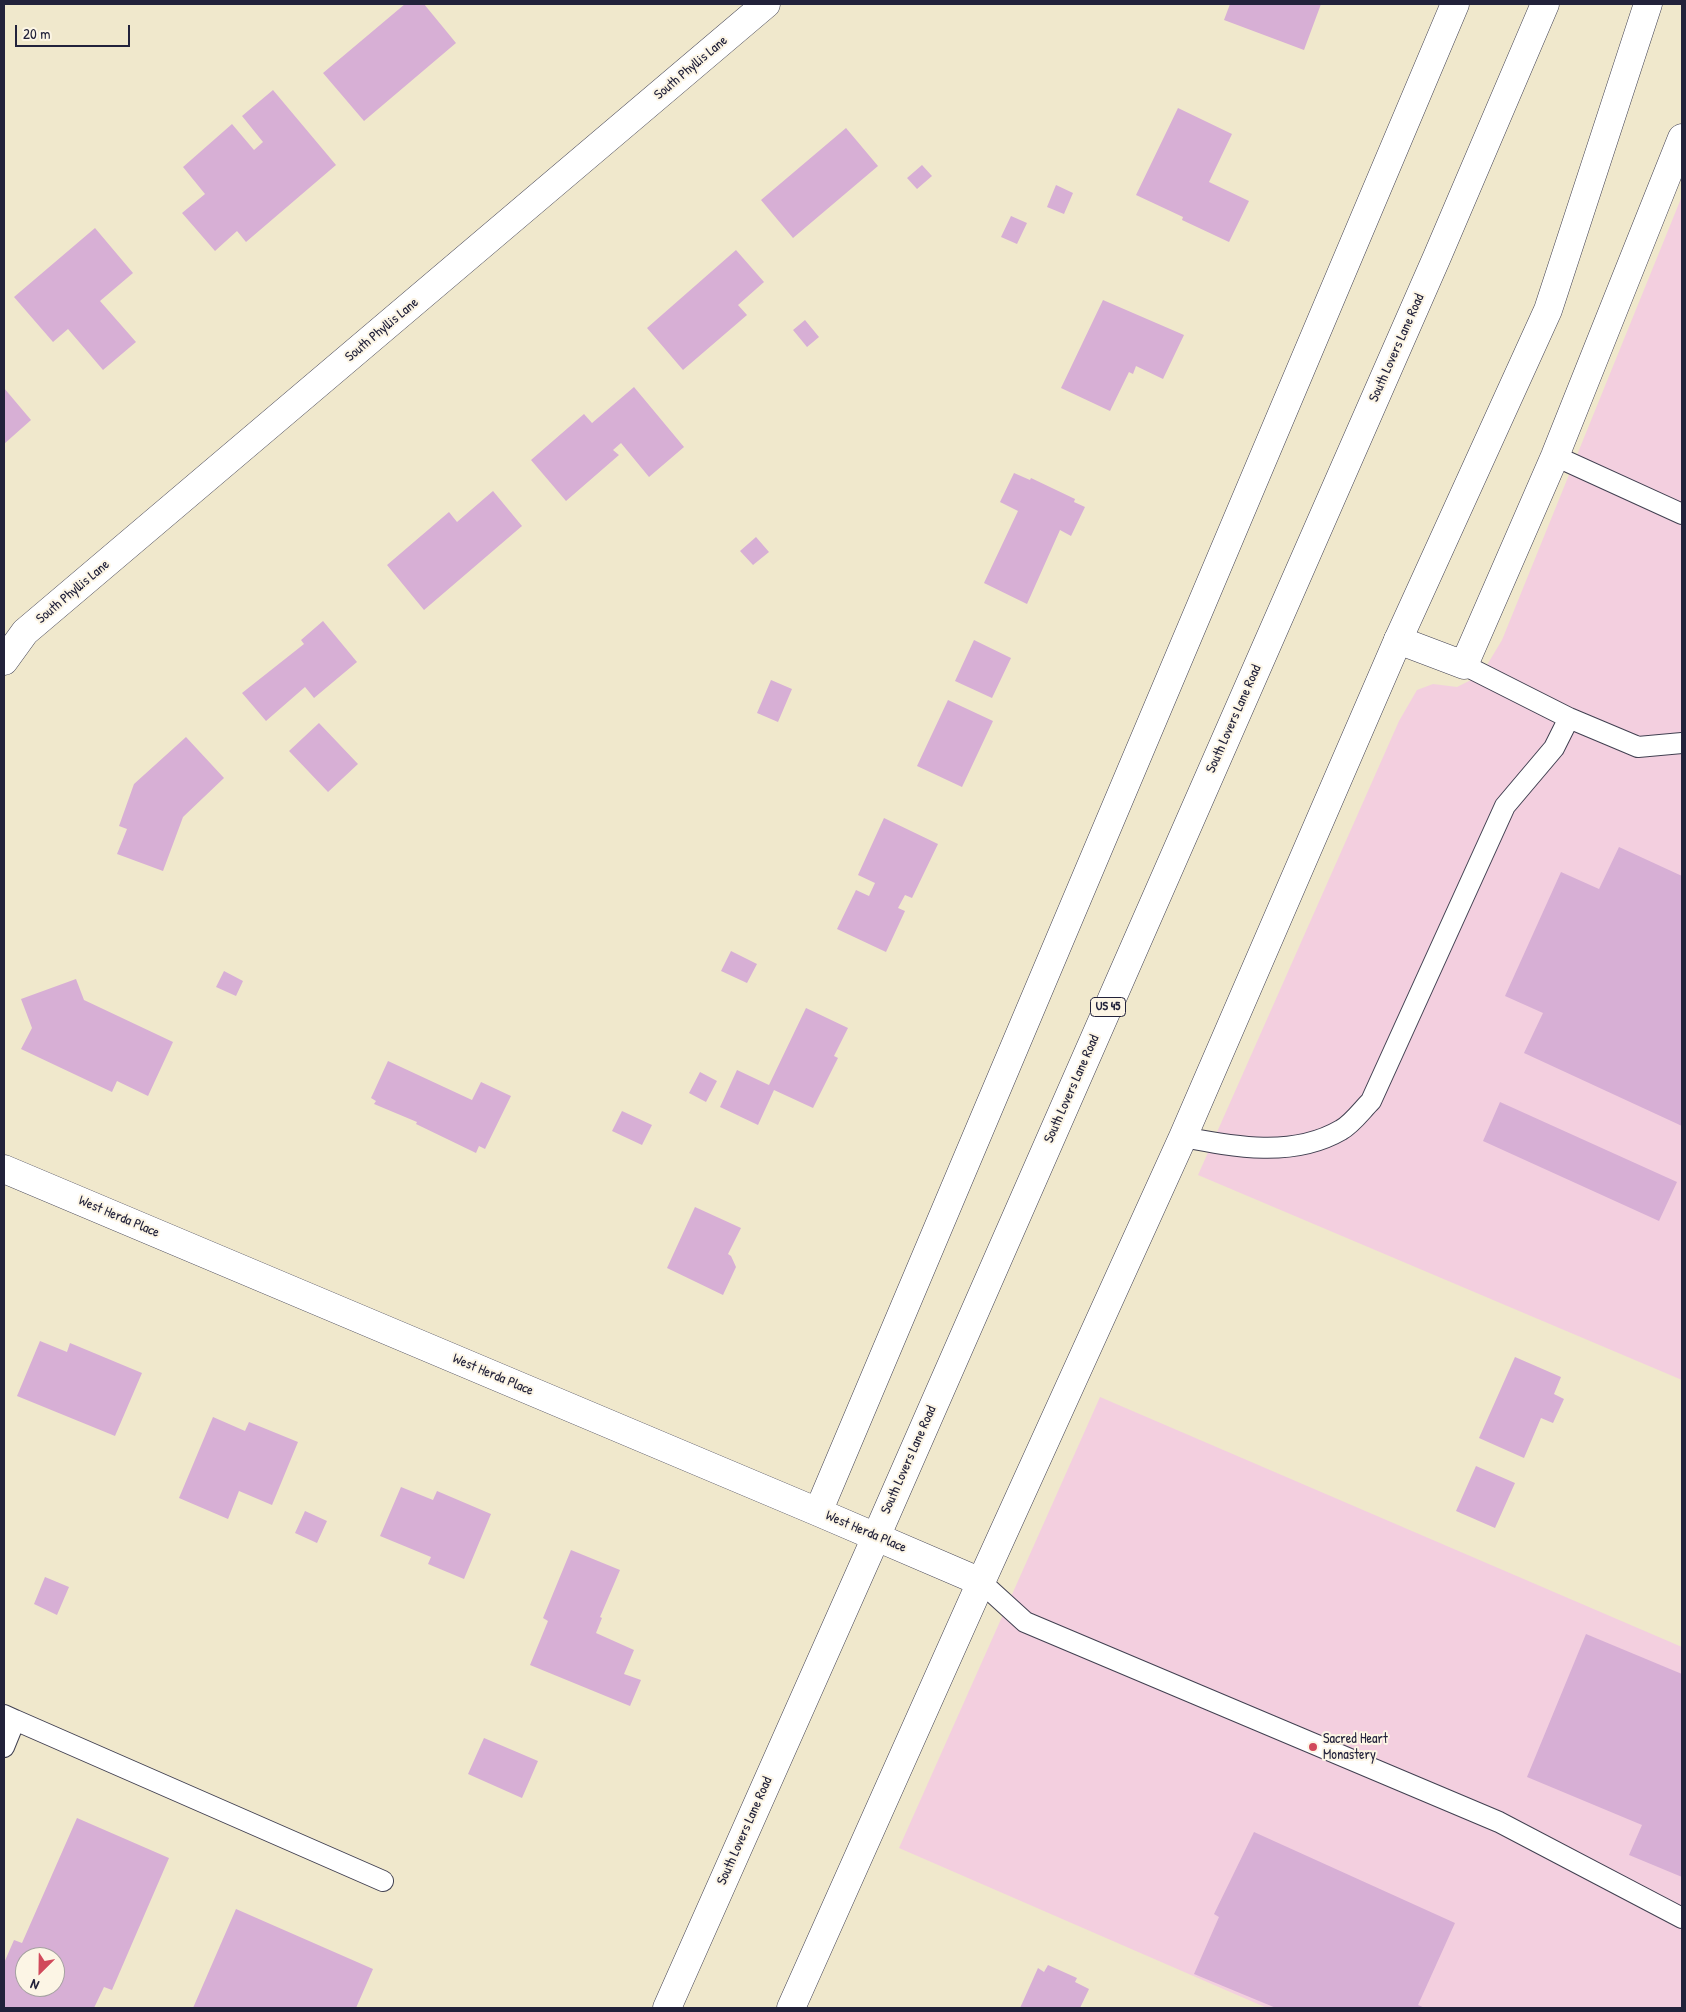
<!DOCTYPE html>
<style>
body{margin:0}
#map{position:relative;width:1686px;height:2012px;overflow:hidden;background:#f0e8cc;font-family:"Patrick Hand",sans-serif}
canvas{display:block}
.frame{position:absolute;inset:0;border:5px solid #22223b;pointer-events:none}
.north{position:absolute;left:15px;top:1947px;width:50px;height:50px;box-sizing:border-box;background:#fcf5e5;border:1px solid #a5a1a1;border-radius:50%;rotate:203deg;font-size:14px;font-weight:700;line-height:20px;text-align:center;color:#22223b}
.north::after{content:'';display:block;margin:auto;width:18px;height:22px;background:#d1495b;clip-path:polygon(50% 0,100% 100%,50% 72%,0 100%)}
.scale{position:absolute;left:15px;top:25px;width:115px;height:22px;box-sizing:border-box;border:2px solid #22223b;border-top:0;padding-left:6px;font-size:15px;line-height:18px;white-space:nowrap;color:#22223b;-webkit-text-stroke:4px #fcf5e5;paint-order:stroke}
</style>
<div id="map">
<canvas width="1686" height="2012"></canvas>
<div class="frame"></div>
<div class="north">N</div>
<div class="scale">20 m</div>
</div>
<script>
const ctx = document.querySelector('canvas').getContext('2d');
ctx.lineJoin = 'round';
function fillPath(path, color) {
  ctx.fillStyle = color;
  ctx.fill(path, 'evenodd');
}
function trace(path, color, width, dash) {
  ctx.strokeStyle = color;
  ctx.lineWidth = width;
  ctx.lineCap = dash ? 'butt' : 'round';
  ctx.setLineDash(dash || []);
  ctx.stroke(path);
}
function label(font, color, halo, rows, align = 'center') {
  ctx.font = font + ' "Patrick Hand",sans-serif';
  ctx.lineWidth = 4;
  ctx.setLineDash([]);
  ctx.textBaseline = 'middle';
  ctx.strokeStyle = halo;
  ctx.fillStyle = color;
  for (const [text, x, y, turn = 0] of rows) {
    ctx.save();
    ctx.translate(x, y);
    ctx.rotate((+turn || 0) * Math.PI / 180);
    ctx.textAlign = isNaN(turn) ? turn : align;
    if (halo) ctx.strokeText(text, 0, 0);
    ctx.fillText(text, 0, 0);
    ctx.restore();
  }
}
fillPath(new Path2D(`
 M1682,196V1380L1198,1175L1399,721L1417,690L1433,684L1457,687L1475,678L1487,665L1502,640Z
 M1100,1397L1682,1647V2008H1267L899,1848Z`), '#f3cfdf');
fillPath(new Path2D(`
 M405,4H424L456,43L364,121L323,73Z
 M1230,4H1321L1304,50L1224,20Z
 M273,90L336,165L246,242L237,231L215,251L182,213L205,194L183,167L232,124L254,150L263,142L242,116Z
 M1178,108L1232,134L1209,182L1249,201L1229,242L1182,220L1183,217L1136,195Z
 M846,128L878,166L793,238L761,200Z
 M922,165L932,176L917,189L907,178Z
 M1056,185L1073,193L1064,214L1047,207Z
 M1011,216L1027,223L1017,244L1001,237Z
 M95,228L133,273L100,301L136,342L103,370L68,329L53,342L14,297Z
 M736,250L764,282L738,305L747,315L683,370L647,328Z
 M1103,300L1184,335L1163,379L1136,366L1133,374L1129,372L1110,411L1061,388Z
 M805,320L819,337L807,347L793,330Z
 M634,387L684,447L649,477L621,443L613,450L619,455L566,501L531,460L584,414L592,423Z
 M4,388L31,420L4,444Z
 M1014,473L1030,480L1031,478L1075,499L1074,502L1085,507L1071,536L1060,530L1027,604L984,583L1018,511L1000,502Z
 M493,491L522,526L424,610L387,565L449,512L457,522Z
 M756,537L769,552L753,565L740,551Z
 M323,621L357,662L314,698L305,687L266,721L242,693L304,644L301,640Z
 M974,640L1011,658L992,698L955,681Z
 M771,680L792,689L778,722L757,713Z
 M948,700L993,721L962,787L917,766Z
 M319,723L358,764L328,792L289,751Z
 M186,737L224,778L183,817L163,871L117,854L127,829L119,826L134,784Z
 M884,818L938,844L912,898L905,895L898,908L905,911L886,952L837,929L856,890L869,896L875,883L858,875Z
 M1619,847L1682,876V1126L1524,1053L1543,1013L1505,996L1561,872L1599,889Z
 M731,951L757,964L747,983L721,971Z
 M224,971L243,981L236,996L216,987Z
 M76,979L84,1000L173,1042L148,1096L117,1081L112,1092L21,1049L32,1028L21,999Z
 M806,1008L848,1028L834,1056L838,1058L813,1108L774,1090L758,1125L720,1107L737,1070L769,1085Z
 M388,1061L472,1100L481,1082L511,1096L485,1149L479,1146L476,1153L416,1124L417,1122L374,1104L376,1101L371,1098Z
 M700,1072L717,1081L706,1102L689,1093Z
 M1500,1102L1677,1182L1659,1221L1483,1141Z
 M622,1111L652,1125L642,1145L612,1131Z
 M695,1207L741,1228L728,1254L731,1256L736,1267L723,1295L667,1268Z
 M40,1341L67,1352L70,1343L142,1373L115,1436L17,1396Z
 M1515,1357L1561,1377L1554,1394L1564,1399L1553,1423L1541,1418L1524,1458L1479,1438Z
 M213,1417L245,1431L249,1422L298,1442L272,1505L239,1491L228,1519L179,1498Z
 M1476,1466L1515,1483L1495,1528L1456,1511Z
 M401,1487L433,1500L437,1491L491,1514L464,1579L428,1564L431,1557L380,1536Z
 M305,1511L327,1521L317,1543L295,1533Z
 M571,1550L620,1570L600,1617L602,1618L596,1633L634,1650L624,1674L641,1680L630,1706L530,1665L548,1621L543,1618Z
 M45,1577L69,1587L57,1615L34,1604Z
 M1586,1634L1682,1674V1877L1629,1855L1642,1825L1527,1777Z
 M484,1738L538,1761L522,1798L468,1774Z
 M77,1818L169,1858L112,1990L104,1987L94,2008H4V1963L14,1940L22,1943ZM25,1957H55V1987H25Z
 M1254,1832L1455,1923L1418,2005L1425,2008H1276L1194,1974L1219,1917L1214,1914Z
 M236,1909L373,1969L356,2008H193Z
 M1048,1965L1077,1978L1075,1982L1089,1989L1080,2008H1020L1038,1968L1044,1972Z`), '#d7afd5');
const lane = new Path2D(`
 M1555,456L1682,514
 M1569,718L1638,747L1682,743
 M1183,1137C1235,1147 1293,1158 1341,1130C1352,1124 1362,1110 1371,1101L1505,806L1554,748L1569,718L1464,665
 M981,1582L1025,1622L1499,1822L1682,1918
 M4,1715L15,1720L4,1747
 M15,1720L383,1881`);
const street = new Path2D(`
 M1398,640L1464,665L1555,456L1682,138
 M4,661L25,632L766,4
 M4,1169L818,1512L981,1582
 M818,1512L1455,4`);
const primary = new Path2D(`
 M667,2008L876,1537L1437,257L1545,4
 M791,2008L981,1582L1183,1137L1398,640L1548,310L1648,4`);
trace(lane, '#414051', 22);
trace(street, '#414051', 29);
trace(primary, '#414051', 29);
trace(lane, '#fff', 20);
trace(street, '#fff', 28);
trace(primary, '#fff', 28);
for (const [x, y, r, color] of [
 [1313,1747,5,"#d1495b"]
]) {
  const dot = new Path2D();
  dot.arc(x, y, r, 0, 2 * Math.PI);
  ctx.fillStyle = color;
  ctx.fill(dot);
  trace(dot, '#fcf5e5', 2);
}
for (const [x, y, w] of [
 [1108,1007,35]
]) {
  const box = new Path2D();
  box.roundRect(x - w / 2, y - 9.5, w, 19, 4);
  ctx.fillStyle = '#fcf5e5';
  ctx.fill(box);
  trace(box, '#22223b', 1);
}
label('bold 12px', '#22223b', null, [
 ["US 45",1108,1007]
]);
label('14px', '#22223b', '#fcf5e5', [
 ["South Phyllis Lane",691,68,-40],
 ["South Phyllis Lane",382,330,-40],
 ["South Lovers Lane Road",1397,348,-66],
 ["South Phyllis Lane",73,592,-40],
 ["South Lovers Lane Road",1234,719,-66],
 ["South Lovers Lane Road",1072,1089,-66],
 ["West Herda Place",119,1217,23],
 ["West Herda Place",493,1375,23],
 ["South Lovers Lane Road",909,1460,-66],
 ["West Herda Place",866,1532,23],
 ["South Lovers Lane Road",745,1831,-66]
]);
label('14px', '#22223b', '#fcf5e5', [
 ["Sacred Heart",1323,1739],
 ["Monastery",1323,1755]
], 'left');
</script>
